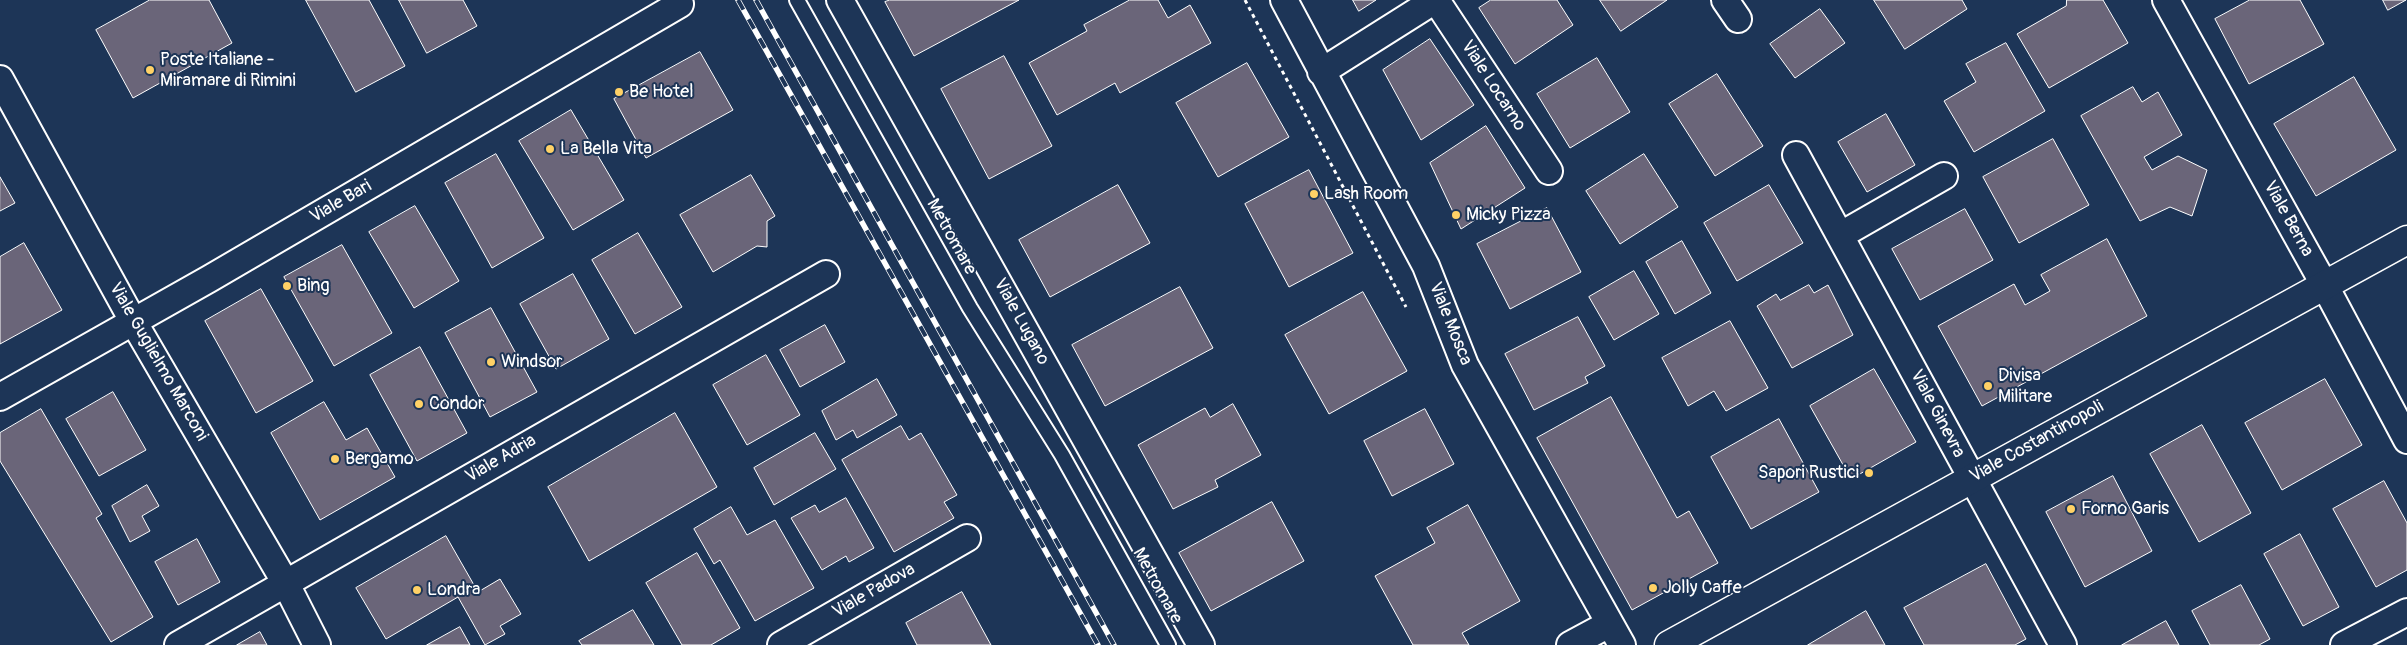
<!DOCTYPE html>
<style>
body{margin:0}
canvas{display:block;background:#1d3557}
</style>
<canvas width="2407" height="645"></canvas>
<script>
const ctx = document.querySelector('canvas').getContext('2d');
ctx.lineJoin = 'round';
function fillPath(path, color) {
  ctx.fillStyle = color;
  ctx.fill(path, 'evenodd');
}
function trace(path, color, width, dash) {
  ctx.strokeStyle = color;
  ctx.lineWidth = width;
  ctx.lineCap = dash ? 'butt' : 'round';
  ctx.setLineDash(dash || []);
  ctx.stroke(path);
}
function label(font, color, halo, rows, align = 'center') {
  ctx.font = font + ' Pangolin,sans-serif';
  ctx.lineWidth = 4;
  ctx.setLineDash([]);
  ctx.textBaseline = 'middle';
  ctx.strokeStyle = halo;
  ctx.fillStyle = color;
  for (const [text, x, y, turn = 0] of rows) {
    ctx.save();
    ctx.translate(x, y);
    ctx.rotate((+turn || 0) * Math.PI / 180);
    ctx.textAlign = isNaN(turn) ? turn : align;
    if (halo) ctx.strokeText(text, 0, 0);
    ctx.fillText(text, 0, 0);
    ctx.restore();
  }
}
const building = new Path2D(`
 M150,0H209L232,43L133,98L96,30Z
 M306,0H369L405,66L356,92Z
 M399,0H463L477,26L427,53Z
 M890,0H1019L914,56L885,2Z
 M1130,0H1158L1168,18L1190,5L1211,43L1120,93L1115,83L1057,115L1029,63L1087,31L1084,25Z
 M1353,0H1376L1359,11Z
 M1491,0H1557L1573,25L1515,64L1479,8Z
 M1600,0H1667L1621,31Z
 M1874,0H1962L1967,9L1905,49Z
 M2067,0H2103L2128,43L2049,88L2017,34L2066,6Z
 M2250,0H2300L2324,44L2249,84L2215,19Z
 M2383,0H2406L2388,10Z
 M1820,9L1845,43L1795,78L1770,44Z
 M1430,39L1474,105L1421,140L1383,70Z
 M2006,43L2045,111L1974,152L1944,101L1976,82L1966,64Z
 M700,52L733,110L646,158L614,99Z
 M1004,56L1052,146L989,179L941,89Z
 M1597,58L1630,112L1570,148L1537,94Z
 M1247,63L1289,137L1218,177L1176,103Z
 M1717,74L1763,146L1715,176L1669,104Z
 M2354,77L2396,150L2316,196L2274,124Z
 M2133,87L2142,102L2158,92L2182,135L2144,157L2152,170L2178,156L2207,170L2192,216L2170,207L2140,221L2081,116Z
 M571,110L624,200L573,230L519,141Z
 M1886,114L1915,165L1867,192L1838,142Z
 M1486,126L1525,188L1461,229L1430,163Z
 M2053,139L2089,205L2019,243L1983,177Z
 M496,154L544,238L492,268L445,183Z
 M1644,154L1678,207L1620,244L1586,191Z
 M1309,170L1353,253L1289,287L1245,204Z
 M751,175L775,216L767,221V247L757,246L713,272L680,215Z
 M0,177L15,203L0,211Z
 M1118,185L1150,243L1050,297L1019,240Z
 M1769,185L1803,243L1737,281L1704,223Z
 M415,206L459,281L414,308L369,232Z
 M1547,208L1581,272L1510,309L1477,244Z
 M1965,209L1993,260L1920,300L1892,249Z
 M638,233L682,307L635,334L592,260Z
 M2107,239L2147,316L1982,406L1938,326L2014,284L2025,305L2050,291L2041,275Z
 M1682,241L1711,293L1675,314L1646,262Z
 M24,243L62,310L0,344V257Z
 M342,245L392,333L334,366L284,277Z
 M1634,271L1659,314L1614,340L1589,297Z
 M573,274L609,339L556,369L520,304Z
 M1809,285L1814,293L1828,285L1853,335L1792,368L1757,306L1776,294L1780,300Z
 M1180,287L1213,348L1105,406L1072,345Z
 M261,289L313,381L256,413L205,321Z
 M1363,292L1407,371L1329,414L1285,335Z
 M491,308L537,392L490,417L445,333Z
 M1578,317L1605,366L1585,377L1588,383L1534,410L1505,354Z
 M1730,321L1768,388L1726,411L1714,391L1688,406L1662,358Z
 M825,325L845,362L800,387L780,350Z
 M420,347L467,433L417,461L370,375Z
 M766,355L800,415L747,445L713,385Z
 M1874,369L1916,442L1851,479L1810,406Z
 M877,379L897,415L857,438L853,430L836,440L822,411Z
 M2325,379L2362,445L2282,490L2245,423Z
 M113,392L146,450L99,476L66,419Z
 M1611,397L1677,518L1689,511L1718,563L1632,610L1537,438Z
 M324,402L346,440L367,428L395,477L320,520L271,433Z
 M1233,404L1261,455L1215,480L1218,487L1173,509L1138,445L1205,408L1210,417Z
 M41,409L102,514L96,518L153,617L111,642L0,461V433Z
 M1425,409L1454,464L1392,496L1364,441Z
 M675,413L717,487L589,561L548,487Z
 M1779,419L1819,492L1751,529L1711,457Z
 M2202,425L2251,513L2199,542L2150,454Z
 M901,426L909,440L921,433L957,495L944,502L954,518L894,552L842,460Z
 M815,433L836,469L774,505L754,468Z
 M2113,476L2152,551L2085,587L2046,512Z
 M2384,481L2407,523V570L2376,587L2333,509Z
 M147,485L159,506L142,516L150,531L130,542L112,506Z
 M846,498L874,548L849,562L846,556L822,570L791,518L815,505L819,512Z
 M1272,502L1304,561L1211,611L1179,553Z
 M1468,505L1520,601L1462,633L1469,645H1413L1375,576L1435,543L1427,528Z
 M731,507L747,535L775,520L814,588L755,621L720,560L714,564L694,529Z
 M2300,534L2339,607L2303,626L2264,554Z
 M446,536L478,592L500,579L521,614L500,626L505,634L485,645L458,597L386,639L356,588Z
 M197,539L220,582L178,605L155,562Z
 M697,553L740,628L711,645H682L646,583Z
 M1986,564L2026,639L2015,645H1924L1904,608Z
 M2241,585L2270,639L2259,645H2210L2192,611Z
 M962,592L991,645H917L906,623Z
 M633,610L654,645H582L579,641Z
 M1866,611L1885,645H1808Z
 M2166,621L2179,645H2122Z
 M460,627L470,645H427Z
 M260,632L267,645H237Z`);
fillPath(building, '#6a6579');
trace(building, '#fff', 1);
const lane = new Path2D(`
 M797,0L970,308L1062,455L1168,645`);
const street = new Path2D(`
 M840,0L1201,645
 M1284,0L1426,266L1465,365L1622,645
 M1436,0L1549,171
 M1725,0L1738,19
 M2166,0L2325,286L2407,440
 M1321,72L1435,0
 M0,79L133,321L285,582L317,645
 M1796,155L2063,645
 M1841,235L1944,176
 M0,397L209,279L680,4
 M178,645L826,274
 M781,645L967,538
 M1570,645L1609,624
 M2344,645L2407,612`);
const secondary = new Path2D(`
 M1669,645L2407,240`);
trace(lane, '#fff', 18);
trace(street, '#fff', 30);
trace(secondary, '#fff', 31);
trace(new Path2D(`
 M1245,0L1406,307`), '#fff', 3, [4, 4]);
trace(lane, '#1d3557', 14);
trace(street, '#1d3557', 26);
trace(secondary, '#1d3557', 28);
const rail = new Path2D(`
 M738,0L1098,645
 M756,0L1114,645`);
trace(rail, '#fff', 5.5);
trace(rail, '#1d3557', 4, [11]);
for (const [x, y, r, color] of [
 [150,70,5,"#ffd166"],
 [619,92,5,"#ffd166"],
 [550,149,5,"#ffd166"],
 [1314,194,5,"#ffd166"],
 [1456,215,5,"#ffd166"],
 [287,286,5,"#ffd166"],
 [491,362,5,"#ffd166"],
 [1988,386,5,"#ffd166"],
 [419,404,5,"#ffd166"],
 [335,459,5,"#ffd166"],
 [1869,473,5,"#ffd166"],
 [2071,509,5,"#ffd166"],
 [1653,588,5,"#ffd166"],
 [417,590,5,"#ffd166"]
]) {
  const dot = new Path2D();
  dot.arc(x, y, r, 0, 2 * Math.PI);
  ctx.fillStyle = color;
  ctx.fill(dot);
  trace(dot, '#1d3557', 2);
}
label('18px', '#fff', '#1d3557', [
 ["Poste Italiane -",160,60],
 ["Miramare di Rimini",160,81],
 ["Be Hotel",629,92],
 ["La Bella Vita",560,149],
 ["Lash Room",1324,194],
 ["Micky Pizza",1466,215],
 ["Bing",297,286],
 ["Windsor",501,362],
 ["Divisa",1998,376],
 ["Militare",1998,397],
 ["Condor",429,404],
 ["Bergamo",345,459],
 ["Sapori Rustici",1859,473,"right"],
 ["Forno Garis",2081,509],
 ["Jolly Caffe",1663,588],
 ["Londra",427,590]
], 'left');
label('18px', '#fff', '#1d3557', [
 ["Viale Locarno",1493,86,57],
 ["Viale Bari",341,202,-30],
 ["Viale Berna",2288,219,61],
 ["Metromare",951,237,61],
 ["Viale Lugano",1021,322,61],
 ["Viale Mosca",1450,324,68],
 ["Viale Guglielmo Marconi",158,362,60],
 ["Viale Ginevra",1937,414,62],
 ["Viale Costantinopoli",2037,442,-29],
 ["Viale Adria",501,459,-30],
 ["Metromare",1157,586,61],
 ["Viale Padova",874,591,-30]
]);
</script>
